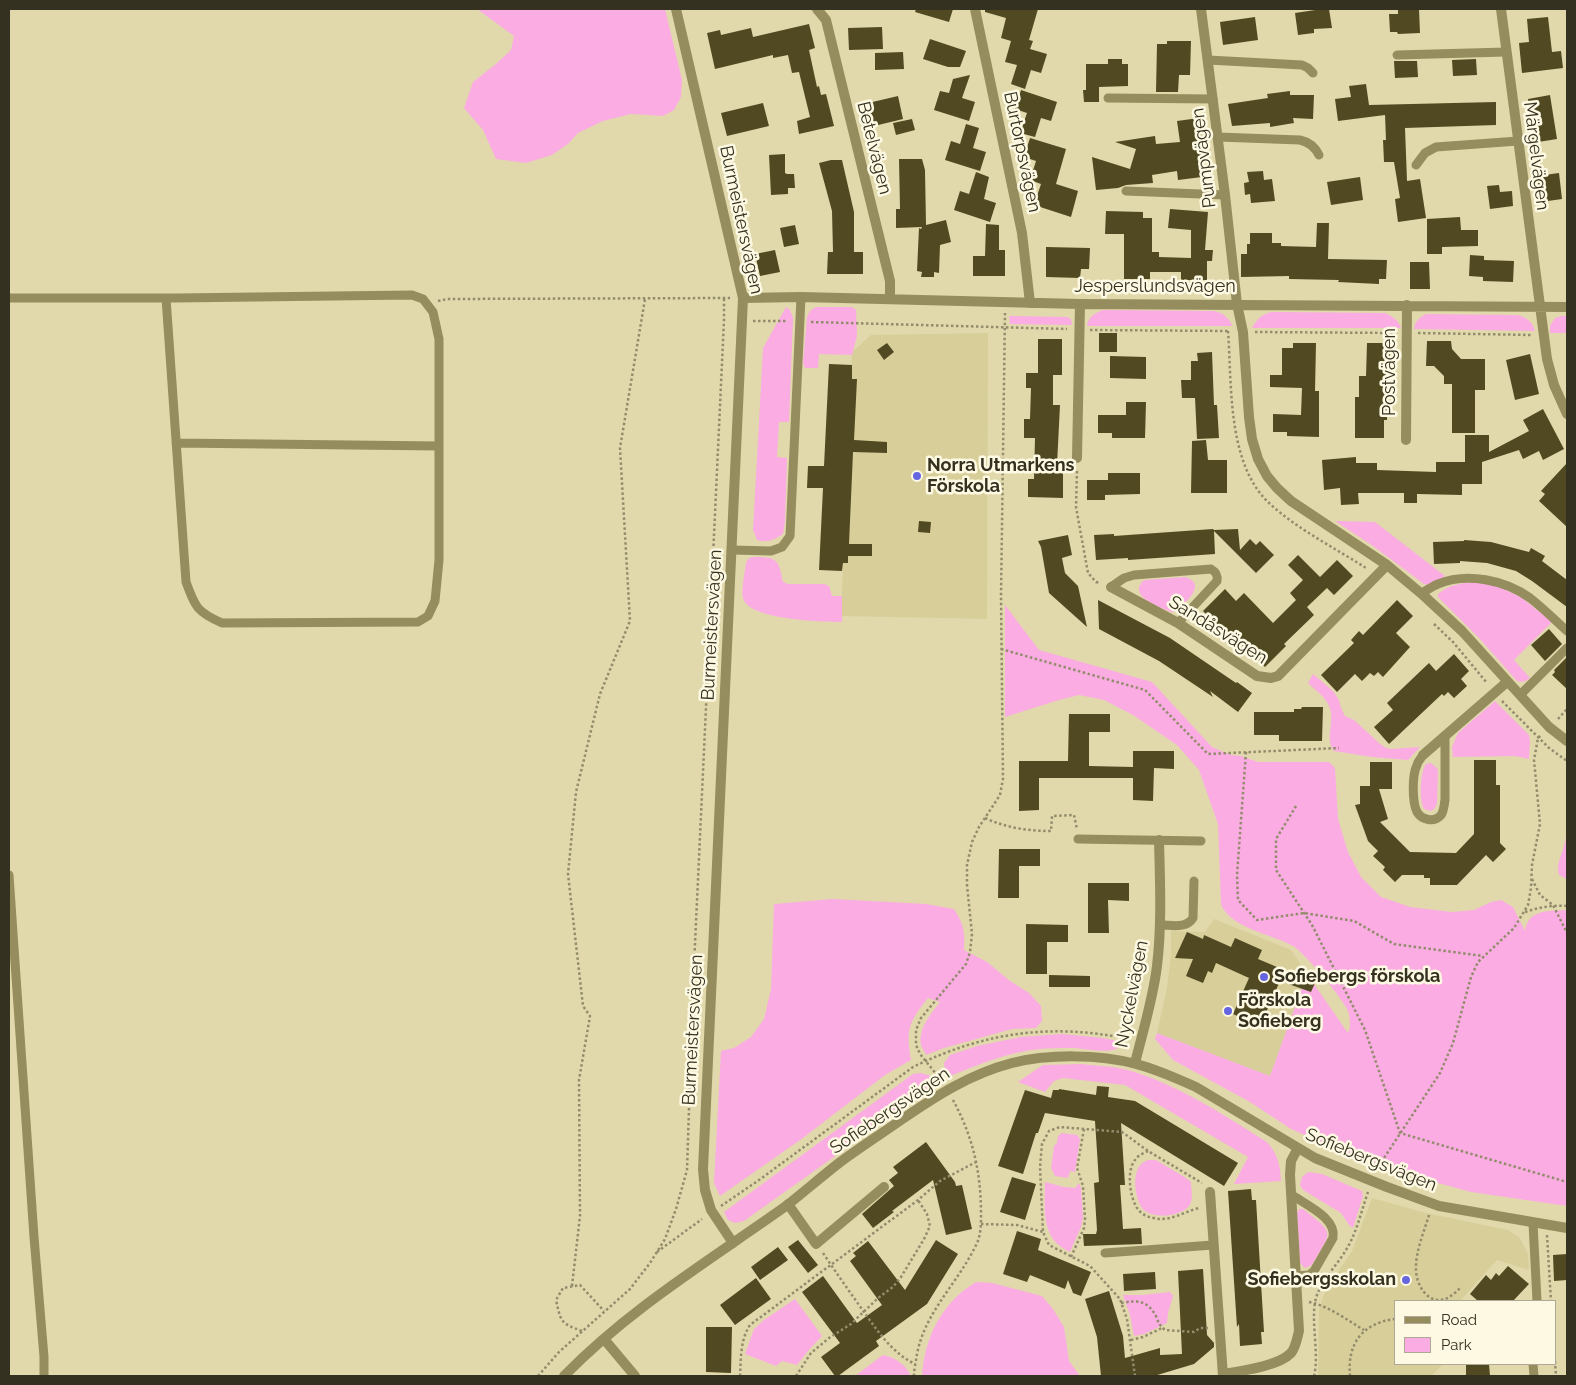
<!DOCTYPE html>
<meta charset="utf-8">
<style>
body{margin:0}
#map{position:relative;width:1576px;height:1385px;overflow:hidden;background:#e1d9ac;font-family:Raleway,sans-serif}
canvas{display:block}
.frame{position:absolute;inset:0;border:10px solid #353120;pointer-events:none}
.legend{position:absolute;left:1394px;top:1300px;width:162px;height:65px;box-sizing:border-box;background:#fdf9e3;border:1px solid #ada995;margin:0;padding:6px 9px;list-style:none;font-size:15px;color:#353120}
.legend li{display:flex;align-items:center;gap:10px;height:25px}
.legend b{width:25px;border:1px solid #ada995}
</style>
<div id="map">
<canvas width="1576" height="1385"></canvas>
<div class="frame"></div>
<ul class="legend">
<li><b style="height:6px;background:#968d5e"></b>Road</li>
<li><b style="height:14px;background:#fbace3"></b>Park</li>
</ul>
</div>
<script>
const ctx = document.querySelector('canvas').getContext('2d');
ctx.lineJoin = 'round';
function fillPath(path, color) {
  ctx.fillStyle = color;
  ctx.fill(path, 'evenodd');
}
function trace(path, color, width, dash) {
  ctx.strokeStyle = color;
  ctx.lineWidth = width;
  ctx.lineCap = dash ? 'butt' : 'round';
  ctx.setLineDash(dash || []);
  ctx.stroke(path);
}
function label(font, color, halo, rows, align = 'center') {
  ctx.font = font + ' Raleway,sans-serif';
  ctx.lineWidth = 5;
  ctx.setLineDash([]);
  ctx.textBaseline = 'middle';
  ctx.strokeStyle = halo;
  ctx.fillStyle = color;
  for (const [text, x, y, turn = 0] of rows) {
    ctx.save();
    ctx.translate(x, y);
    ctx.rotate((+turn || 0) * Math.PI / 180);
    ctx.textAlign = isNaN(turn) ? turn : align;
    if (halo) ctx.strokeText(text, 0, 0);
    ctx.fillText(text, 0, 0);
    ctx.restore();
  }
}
fillPath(new Path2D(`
 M988,333L987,619L841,616L852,352L871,335Z
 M1214,919L1291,950L1307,974L1270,1076L1157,1033L1167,988L1171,954V931L1205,932Z
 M1372,1198L1426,1213L1508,1230L1520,1238L1528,1254L1529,1270L1497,1260L1460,1301H1395V1364H1443L1431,1376H1318L1319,1311L1325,1291L1352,1251Z`), '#d8ce9a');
fillPath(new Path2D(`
 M477,9H665L682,80L681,97L674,110L663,116L631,114L603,121L578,133L568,144L552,155L526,163L496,159L483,130L464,108L473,82L496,64L511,50L514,36Z
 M786,307L790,310L793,318L789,422H779L777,457L787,458L785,522L783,534C774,540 767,543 757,540L753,530L763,348Z
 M816,307H852L856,310L857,336L852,355L819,354L818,368H805L803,363L807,317L810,311Z
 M1103,310L1214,311C1224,313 1228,318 1233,326H1087C1088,317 1095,313 1103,310Z
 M1271,312L1385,313C1394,317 1398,320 1401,328H1252C1257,319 1261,315 1271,312Z
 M1426,314L1518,315C1527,318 1532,321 1535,331L1414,329C1416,321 1418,318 1426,314Z
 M1009,316L1067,317L1071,319L1072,325L1010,324Z
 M1562,316H1567V333H1550V326L1555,318Z
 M1335,521L1375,522L1445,576C1439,580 1432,587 1424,584L1373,546Z
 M752,557C777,557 778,558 783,582L788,584H824L829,586L832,596H842V622C823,622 748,620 743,598C741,591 745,571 746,563L748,559Z
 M1185,577C1209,584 1184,604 1175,612H1171C1160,607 1126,596 1144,580Z
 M1477,582L1500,587L1522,598L1552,622L1514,660L1530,678C1525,681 1523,683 1517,681L1480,639L1438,597V594C1450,584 1462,583 1477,582Z
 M1005,605L1039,650L1152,682L1212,747L1231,755L1241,756L1258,762H1329L1335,768L1338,819L1348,852L1361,877L1381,897L1410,907L1452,912L1474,910L1491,902L1501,900L1513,907L1525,931C1528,909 1549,911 1567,910V1206L1471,1192L1409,1175L1339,1150L1291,1129L1250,1102L1173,1060L1155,1039L1157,1033L1270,1076L1307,974L1348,1033C1351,1028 1350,1017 1348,1011C1343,999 1304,952 1293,946C1270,933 1234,930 1221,905L1218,824L1199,770L1177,745L1133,715L1104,700L1079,695L1059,700L1005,717Z
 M1313,674L1333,691L1339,700L1341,708L1345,716L1354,720L1379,743L1386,748L1391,749L1420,747L1408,760L1372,757L1334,751C1324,738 1336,720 1329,706C1325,696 1315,690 1308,683Z
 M1495,701L1529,735L1530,741L1529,759L1515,756L1453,757L1452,747L1458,733Z
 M1431,763L1437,768L1438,771L1437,803L1435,808L1431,811L1424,809C1419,800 1420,772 1426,764Z
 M1567,830V879L1559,875C1556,863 1561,857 1564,846C1566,841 1566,835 1567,830Z
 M833,899L926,904L954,909C964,924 965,932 964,950L987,962L1010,981L1029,993L1041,1006L1042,1021L1036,1028L1012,1029L944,1048L926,1055C925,1052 922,1048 921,1045C918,1028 931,1014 940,1002L928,998C908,1023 906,1030 911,1060L885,1075L803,1138L720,1196L714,1183L721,1051L734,1048L751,1037L764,1019L771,989L774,904Z
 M1062,1034L1103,1038L1124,1042C1117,1058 1084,1047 1070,1048C1060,1048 1050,1048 1040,1049C1008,1052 977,1065 948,1077L945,1073L944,1063L950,1055L977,1046L1021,1037Z
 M1082,1064C1097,1066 1113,1066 1128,1070C1179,1085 1222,1114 1267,1142C1278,1154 1280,1165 1281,1181L1234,1184L1248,1157L1125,1085L1063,1078L1054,1081L1045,1092L1018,1082L1043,1065Z
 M921,1073L931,1076L935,1085L744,1221L735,1223L728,1220L724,1212L913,1074Z
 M1062,1133L1077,1135L1080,1139L1075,1172L1070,1171L1068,1178L1055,1176L1051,1168L1054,1146L1057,1143L1058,1136Z
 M1148,1160H1156L1186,1178L1191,1182C1191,1190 1194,1199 1189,1206C1181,1216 1156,1219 1145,1211C1136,1204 1133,1181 1137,1171C1139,1165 1143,1162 1148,1160Z
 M1308,1172L1322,1174L1362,1191L1363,1196L1353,1228L1349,1225L1341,1213L1303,1190L1300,1185L1302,1177Z
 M1045,1182L1064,1187L1075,1188L1079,1183L1081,1188L1083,1218L1081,1227L1070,1252C1040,1239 1045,1209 1045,1182Z
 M1299,1209H1303C1336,1235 1332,1230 1312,1265L1305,1268L1300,1263L1297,1213Z
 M976,1282L992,1283L1042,1296L1053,1309L1064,1327L1069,1361L1080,1376H922C924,1338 942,1302 976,1282Z
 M1170,1292L1173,1296L1168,1313L1167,1323L1144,1334L1134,1336L1130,1315L1123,1295H1142Z
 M795,1299L822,1336L808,1351L797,1365L782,1361L776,1366L745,1354L754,1329L764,1320Z
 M883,1355C896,1358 905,1364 911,1376H855Z`), '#fbace3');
fillPath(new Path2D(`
 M916,9H953L949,22L915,12Z
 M985,9H1038L1029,40L1033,41L1030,49L1047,54L1041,73L1031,70L1025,89L1011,84L1017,65L1005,62L1011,41L1001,38L1006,18L985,12Z
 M1322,9H1329L1332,28L1314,29V33L1298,35L1295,13Z
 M1398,9H1419L1420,33L1398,34L1397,32H1390L1389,14H1398Z
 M1255,17L1258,40L1223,45L1220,22Z
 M1548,17L1552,52L1561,51L1563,68L1522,73L1519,43L1529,42L1527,19Z
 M809,24L815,48L809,50L817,87L819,86L821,95L826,94L834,126L799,134L797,121L810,117L799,72L792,73L788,55L773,58V55L715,69L707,33L720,30L721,35L751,28L753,37Z
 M882,27L883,49L849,50L848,28Z
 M930,39L966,51L960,67H948L923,59Z
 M1167,41H1191L1190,75H1179L1178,92H1156L1157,44H1167Z
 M903,52L904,69L875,70V53Z
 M1108,59H1122V64H1128V86L1099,87V102H1084L1083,90H1086V64H1108Z
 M1476,59L1477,75L1453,76L1452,60Z
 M1394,61H1417L1418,77L1395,78Z
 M970,75L962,98L975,102L969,121L934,110L940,91L949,93L953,79Z
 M1366,84L1369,105L1496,102V125L1405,128L1407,181L1420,179L1426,218L1398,222L1395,199L1400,198L1394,162H1384L1383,140H1386L1385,115L1338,121L1335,99L1351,97L1349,86Z
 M1021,90L1057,102L1051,121L1041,118L1035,137L1020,133L1027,113L1015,109Z
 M1290,91V95H1314L1313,119L1293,118L1294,123L1270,127V123L1232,126L1228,104L1268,98L1267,94Z
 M1550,95L1557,139L1532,143L1530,131L1532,130L1528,99Z
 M898,96L903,119L870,127L864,104Z
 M763,103L769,126L727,136L721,113Z
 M1199,118L1205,161H1200L1202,177L1178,180L1177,171L1152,175L1153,183L1126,185L1118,188L1096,190L1092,157L1130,169L1136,149L1115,142L1155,136L1156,144L1180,142L1177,121Z
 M912,119L915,130L896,135L893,123Z
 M966,124L979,128L973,148L986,152L980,171L945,160L951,141L960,144Z
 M1030,138L1066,149L1056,184L1078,191L1071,217L1034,205L1041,184L1030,180L1036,161L1024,157Z
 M785,154V173L787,174H794L795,188H788V194L771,195L769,155Z
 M899,159H922L925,170L926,225L946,220L951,242L940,245L939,273L934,272V277H921L922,272L917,271L919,228L921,229L922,227L896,228V209H900Z
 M831,160H842L854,212V252H863V274H827L828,252H833L832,211L819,163Z
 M1263,171L1264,180L1272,179L1275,201L1251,203L1250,194L1245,195L1244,183L1249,182L1247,172Z
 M976,172L989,177L984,199L996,203L990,222L954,210L960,191L969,194Z
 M1559,173L1562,199L1541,202L1537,176Z
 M1360,177L1363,200L1331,205L1327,182Z
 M1499,185L1500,192L1512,191L1513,206L1490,209L1487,186Z
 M1170,209L1208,212L1205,250H1213L1212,261H1207V280H1181V272H1150V279H1124V234H1105L1106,211L1143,212V218H1152V252H1159V257L1191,258V230L1168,228Z
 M1460,217L1461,230H1478V246L1442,247V254H1427V219Z
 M1317,223H1329L1328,259L1387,260L1386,279H1379V284L1338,282L1339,280L1289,279V276L1241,277V254H1247V244H1250V233H1272V243H1281V246L1316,247Z
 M986,224L999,225V250H1005V276H973V256H985Z
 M795,225L799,244L784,247L780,228Z
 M1046,247L1090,248L1089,269H1081L1080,278L1046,277Z
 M775,250L780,272L760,276L755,254Z
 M1470,255L1484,256V260L1514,261L1513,282L1483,281V277L1469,276Z
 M1410,262H1429L1430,289H1410Z
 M1099,333H1117V352H1099Z
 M1038,339H1062V375H1053V405H1060L1057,465H1063V498L1028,497V479H1034L1035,438H1024V419H1030L1031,388H1026V373H1038Z
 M1427,341H1451L1452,349L1461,359H1485V390H1475V433H1452V384H1444V376L1434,366H1426Z
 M887,343L894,352L884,360L877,350Z
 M1293,343H1316L1315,391H1319V437L1287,436V432H1273V414L1301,415L1302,388L1270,387V375H1282V348H1293Z
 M1367,343H1390V379H1387V420H1384V438H1355V397H1359V376H1366Z
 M1212,352L1214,405H1217L1219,438L1197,439L1195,398H1182L1181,380H1191V361H1198L1197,353Z
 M1530,354L1539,394L1515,400L1506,360Z
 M1110,356L1146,357V379L1110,378Z
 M829,364L852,365V379H857L854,440L887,442V453L853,452L849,544H872V556H848V563H843L842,571L819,570L823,488H807L808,466H824Z
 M1126,402H1146L1145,438H1112V433H1098V415H1126Z
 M1543,409L1564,449L1543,460L1539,451L1523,459L1519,450L1482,462V484H1462V495L1417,494V503H1404V493H1358L1359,504L1341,505L1340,488L1324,490L1322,460L1356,457V463H1377V470L1436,472V462H1465V435H1489V452L1529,431L1523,420Z
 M1206,440L1208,460H1227V493H1191L1192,441Z
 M1567,463V527L1539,501L1545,494L1541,491Z
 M1108,473H1140V494L1105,495V500H1087V480H1108Z
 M919,521L931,522L930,533L918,532Z
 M1213,529L1214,530L1238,529L1240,550L1250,539L1256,545L1260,541L1274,555L1256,573L1214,531L1215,554L1128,560V558L1096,560L1094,535L1114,534V536Z
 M1068,535L1072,555L1062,558L1065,573L1078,586L1087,627L1049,593L1041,547L1038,541Z
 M1464,540L1491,542L1529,552L1531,548L1545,556L1542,561L1567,580V607L1532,581L1516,571L1487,563L1460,561V563L1434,564L1433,542L1464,541Z
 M1298,555L1320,577L1337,560L1353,576L1334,595L1327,588L1307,607L1314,615L1284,644L1286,646L1265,667L1220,624L1218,626L1203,611L1225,589L1236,601L1244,593L1273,623L1296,600L1290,593L1303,580L1288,565Z
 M1098,600L1170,638L1236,683L1237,682L1252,693L1238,712L1210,691L1213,697L1159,661L1099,629Z
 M1397,600L1413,616L1396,633L1410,647L1383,677L1378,672L1374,676L1370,673L1362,681L1355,674L1337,692L1321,675L1354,643L1351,640L1359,631L1363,635Z
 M1549,629L1562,644L1545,661L1531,645Z
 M1454,654L1469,671L1461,679L1467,686L1454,698L1448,692L1444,696L1442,694L1389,744L1374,727L1393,710L1387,703L1429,663L1436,671Z
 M1567,657V689L1552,675L1555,672L1554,670Z
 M1302,707H1323L1322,741H1279V735H1254V712H1294V709H1301Z
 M1069,714H1110V732H1089V766L1133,767V751H1174V769L1154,768L1153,801L1133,800V778H1039V810L1019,811V761H1068Z
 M1474,760H1496V785H1500V843L1506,849L1493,862L1486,855L1457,885H1430V878H1424V875H1402L1395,882L1383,870L1385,867L1373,856L1378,851L1368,841L1355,805L1360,804V786H1370V762H1392V789H1379L1388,819L1380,822L1410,852L1456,853L1474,834Z
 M999,849H1040V866H1019V898H998Z
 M1088,883H1129V901L1108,900L1109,933H1088Z
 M1026,924L1068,925V942H1047V974H1026Z
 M1187,932L1203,939L1204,935L1231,947L1235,938L1262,950L1258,959L1315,983L1311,992L1280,981L1260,1026L1233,1014L1249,978L1216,963L1212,973L1208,971L1203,983L1186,976L1193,959L1175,958Z
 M1049,975L1090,976V987H1049Z
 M1097,1086L1109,1087L1108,1097L1135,1101L1238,1163L1224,1186L1121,1123L1125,1185H1120L1123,1229L1141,1228L1142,1244L1084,1246L1083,1234H1096L1097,1230L1094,1183L1099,1182L1095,1121L1045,1113L1038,1133H1036L1023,1174L998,1166L1025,1090L1051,1098L1053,1090H1059V1089L1096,1095Z
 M926,1142L955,1182L956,1186L962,1185L972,1229L946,1235L933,1180L892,1211L894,1212L873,1228L862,1214L894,1186L889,1180L898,1173L893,1167Z
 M1012,1177L1036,1184L1025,1220L1000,1212Z
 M1251,1189L1252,1200H1256L1264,1332H1261L1262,1344L1240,1346L1239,1324L1237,1327L1228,1191Z
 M1017,1231L1041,1239L1038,1250L1091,1272L1081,1296L1073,1293L1068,1280L1065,1289L1030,1275L1027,1282L1003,1274Z
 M798,1240L818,1265L808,1273L788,1247Z
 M936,1240L958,1254L927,1304L876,1341L879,1346L838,1376H835L821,1357L840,1343L802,1292L823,1276L857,1323L882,1305L850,1261L856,1256L853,1253L868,1241L905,1290Z
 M778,1247L788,1260L760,1280L751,1267Z
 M1567,1254V1280L1554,1281L1553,1255Z
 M1508,1266L1529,1284L1513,1301H1478L1470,1294L1486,1275L1491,1280L1496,1273L1499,1276Z
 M1203,1269L1207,1335L1214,1343V1347L1194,1364L1154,1376H1101L1097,1337L1085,1299L1109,1291L1123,1336L1125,1358L1160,1348V1355L1182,1354L1178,1271Z
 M1155,1272L1156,1289L1124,1291L1123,1274Z
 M756,1278L771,1299L735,1325L720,1305Z
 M706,1327H732L731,1373L706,1372Z
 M1466,1364H1489L1490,1376H1466Z`), '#514922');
trace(new Path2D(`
 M438,301L447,299L730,298
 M753,321H788
 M811,322L1067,329
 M1090,330L1230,331
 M1228,331C1232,385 1227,462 1268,502C1295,528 1335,548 1366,568
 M1255,332L1395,333
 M1418,333L1532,335
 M1077,471L1076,507L1088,573L1096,582L1100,583
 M1434,624L1453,642L1487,683
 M1001,649L1145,690L1208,754L1339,748
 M1502,701L1549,748L1567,761
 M1558,719L1567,709
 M1246,752L1237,875L1238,900L1257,920L1304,913L1354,921L1394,944L1483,956
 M1296,806L1276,839V870L1312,925L1365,1030L1400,1133L1567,1182
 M985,818C1007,828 1028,831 1051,831L1052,816L1074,815L1077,829
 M1532,879L1540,895L1553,905L1567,933
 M1525,912C1540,907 1552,905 1567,906
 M941,1080L920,1054L916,1045V1030L921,1018L966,964L970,952L972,934L967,885V865L972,842L979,827L1000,795L1003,779L1001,596L1005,313
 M1148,1151C1144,1153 1138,1155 1135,1160C1126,1171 1130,1197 1137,1208C1141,1214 1147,1217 1154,1218C1170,1222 1183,1212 1199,1208
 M1377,1171L1382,1161L1440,1073L1453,1043L1471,977L1478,962L1514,928L1528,905L1531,888L1532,865L1540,824L1534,760L1538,738L1541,735
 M721,1206L759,1180L913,1067C985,1032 1051,1023 1129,1039
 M1429,1215C1424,1232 1416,1250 1416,1267C1415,1281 1425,1302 1441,1300C1449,1299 1455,1293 1460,1288
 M981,1224L1017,1225L1043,1232
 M1547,1235L1551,1301
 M657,1252L702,1219
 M823,1253C835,1271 847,1288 859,1305C875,1327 890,1352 915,1364
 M1071,1257L1084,1228L1085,1219L1083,1186L1077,1168L1084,1129
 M572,1286L580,1216L579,1080L590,1016L583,1006L568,874L576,792L600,694L630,621L620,448L645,299
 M1309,1302C1329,1306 1347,1320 1364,1330
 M1121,1303C1138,1300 1147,1300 1156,1316C1158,1322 1160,1326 1165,1330L1194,1332L1200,1328H1208
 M582,1331C560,1323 561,1322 556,1300L563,1288L580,1285L604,1311
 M1131,1340L1143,1337L1162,1328
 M1555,1361L1556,1376
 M538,1376L559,1352L630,1289L650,1263L665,1239L676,1209L687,1170L693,987L724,320V298
 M740,1376C741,1359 740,1340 750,1325L918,1200L940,1181L976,1162
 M796,1376L811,1353L829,1338L851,1324L878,1298L893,1287L901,1277L924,1239L930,1226L927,1214L918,1200
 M914,1376C914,1369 916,1361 917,1354C925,1312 957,1284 975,1247C981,1237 981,1225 981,1214C981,1172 973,1137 953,1100
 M1135,1376L1127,1319L1120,1299L1090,1266L1049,1245L1043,1232L1040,1167L1042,1144L1049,1131L1060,1127L1122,1132L1148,1151L1202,1183
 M1314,1376C1320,1353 1309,1316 1317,1295C1323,1279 1337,1265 1346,1250C1357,1232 1361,1212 1368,1192
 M1350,1376C1347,1344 1362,1323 1395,1319`), '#928c6c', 2.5, [2.5, 2.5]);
trace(new Path2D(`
 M1397,55L1506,52
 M1208,60L1302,65L1308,68L1313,73
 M1108,98L1213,99
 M1218,137L1300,140C1309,142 1315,147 1319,155
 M1416,165L1425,153L1436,147L1518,141
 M1126,191L1225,195
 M9,298H177L412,295L423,299L433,312L439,339V560L435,601L428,616L418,622L222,623C197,612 195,607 186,582L166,298
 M176,443L439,446
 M732,550L771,551L782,547L790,536L801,297
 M1111,587L1124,578L1134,575L1211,569C1216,572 1218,575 1217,581L1178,623
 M1422,593C1427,590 1433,586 1438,584C1467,572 1505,580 1530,598C1543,608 1555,620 1567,631
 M1520,695L1567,648
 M1423,755C1421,758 1418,761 1417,765C1412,775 1412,802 1417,812C1422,820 1434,823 1441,815C1444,811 1444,805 1445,800V736
 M1078,839L1201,841
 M9,875L34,1237L44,1357V1376
 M1160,925C1172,925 1186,929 1193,918L1194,881
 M1292,1195C1306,1205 1337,1218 1333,1238L1314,1271L1309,1275L1296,1276
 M1533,1223L1537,1301
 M1105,1253L1213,1245
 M1533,1364L1534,1376`), '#968d5e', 9);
trace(new Path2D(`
 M676,9L743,298L703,1169L705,1190L711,1210L733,1243
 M817,9L826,20L890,281V299
 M975,9L1022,233L1030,303
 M1201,9L1225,195L1237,304L1243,332L1249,417L1252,439L1258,459L1267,476L1277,488L1291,501L1387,565L1423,595L1462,631L1549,727L1567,741
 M1501,9L1547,359L1554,385L1567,414
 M743,298L801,297L1080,304L1567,307
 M1406,440L1407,305
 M1077,458L1080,304
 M1111,587L1178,623L1257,676L1271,678L1278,676L1387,565
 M1423,755L1507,682
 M1135,1063C1143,1031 1153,999 1157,966C1162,924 1160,882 1159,840
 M1210,1192L1223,1376
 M788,1204L816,1244L884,1187
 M604,1339L635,1376
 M1223,1374C1241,1371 1279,1366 1291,1353C1296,1347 1297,1338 1299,1331L1290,1175L1291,1161L1298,1148
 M564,1376C629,1309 710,1260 786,1206C804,1192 821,1177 839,1163C859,1148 881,1134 901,1120C936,1096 970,1074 1012,1063C1048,1054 1099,1054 1136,1064C1156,1069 1176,1078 1196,1087L1315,1158L1387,1187L1439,1206L1567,1228`), '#968d5e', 10);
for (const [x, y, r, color] of [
 [917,476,5,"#6566df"],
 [1264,977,5,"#6566df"],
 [1228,1011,5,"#6566df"],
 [1406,1280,5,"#6566df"]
]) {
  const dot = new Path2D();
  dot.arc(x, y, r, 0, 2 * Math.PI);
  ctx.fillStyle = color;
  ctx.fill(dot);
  trace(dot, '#fdf9e3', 2);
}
label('18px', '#353120', '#fdf9e3', [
 ["Betelvägen",874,148,76],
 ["Burtorpsvägen",1022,152,78],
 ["Märgelvägen",1536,156,83],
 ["Pumpvägen",1204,158,-97],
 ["Burmeistersvägen",741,220,78],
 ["Jesperslundsvägen",1155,287],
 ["Postvägen",1390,372,-90],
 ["Burmeistersvägen",712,625,-87],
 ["Sandåsvägen",1218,630,32],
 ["Nyckelvägen",1132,994,-79],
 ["Burmeistersvägen",693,1030,-87],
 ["Sofiebergsvägen",890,1111,-34],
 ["Sofiebergsvägen",1371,1160,22]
]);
label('bold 18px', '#353120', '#fdf9e3', [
 ["Norra Utmarkens",927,466],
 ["Förskola",927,487],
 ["Sofiebergs förskola",1274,977],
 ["Förskola",1238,1001],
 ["Sofieberg",1238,1022],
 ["Sofiebergsskolan",1396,1280,"right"]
], 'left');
</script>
